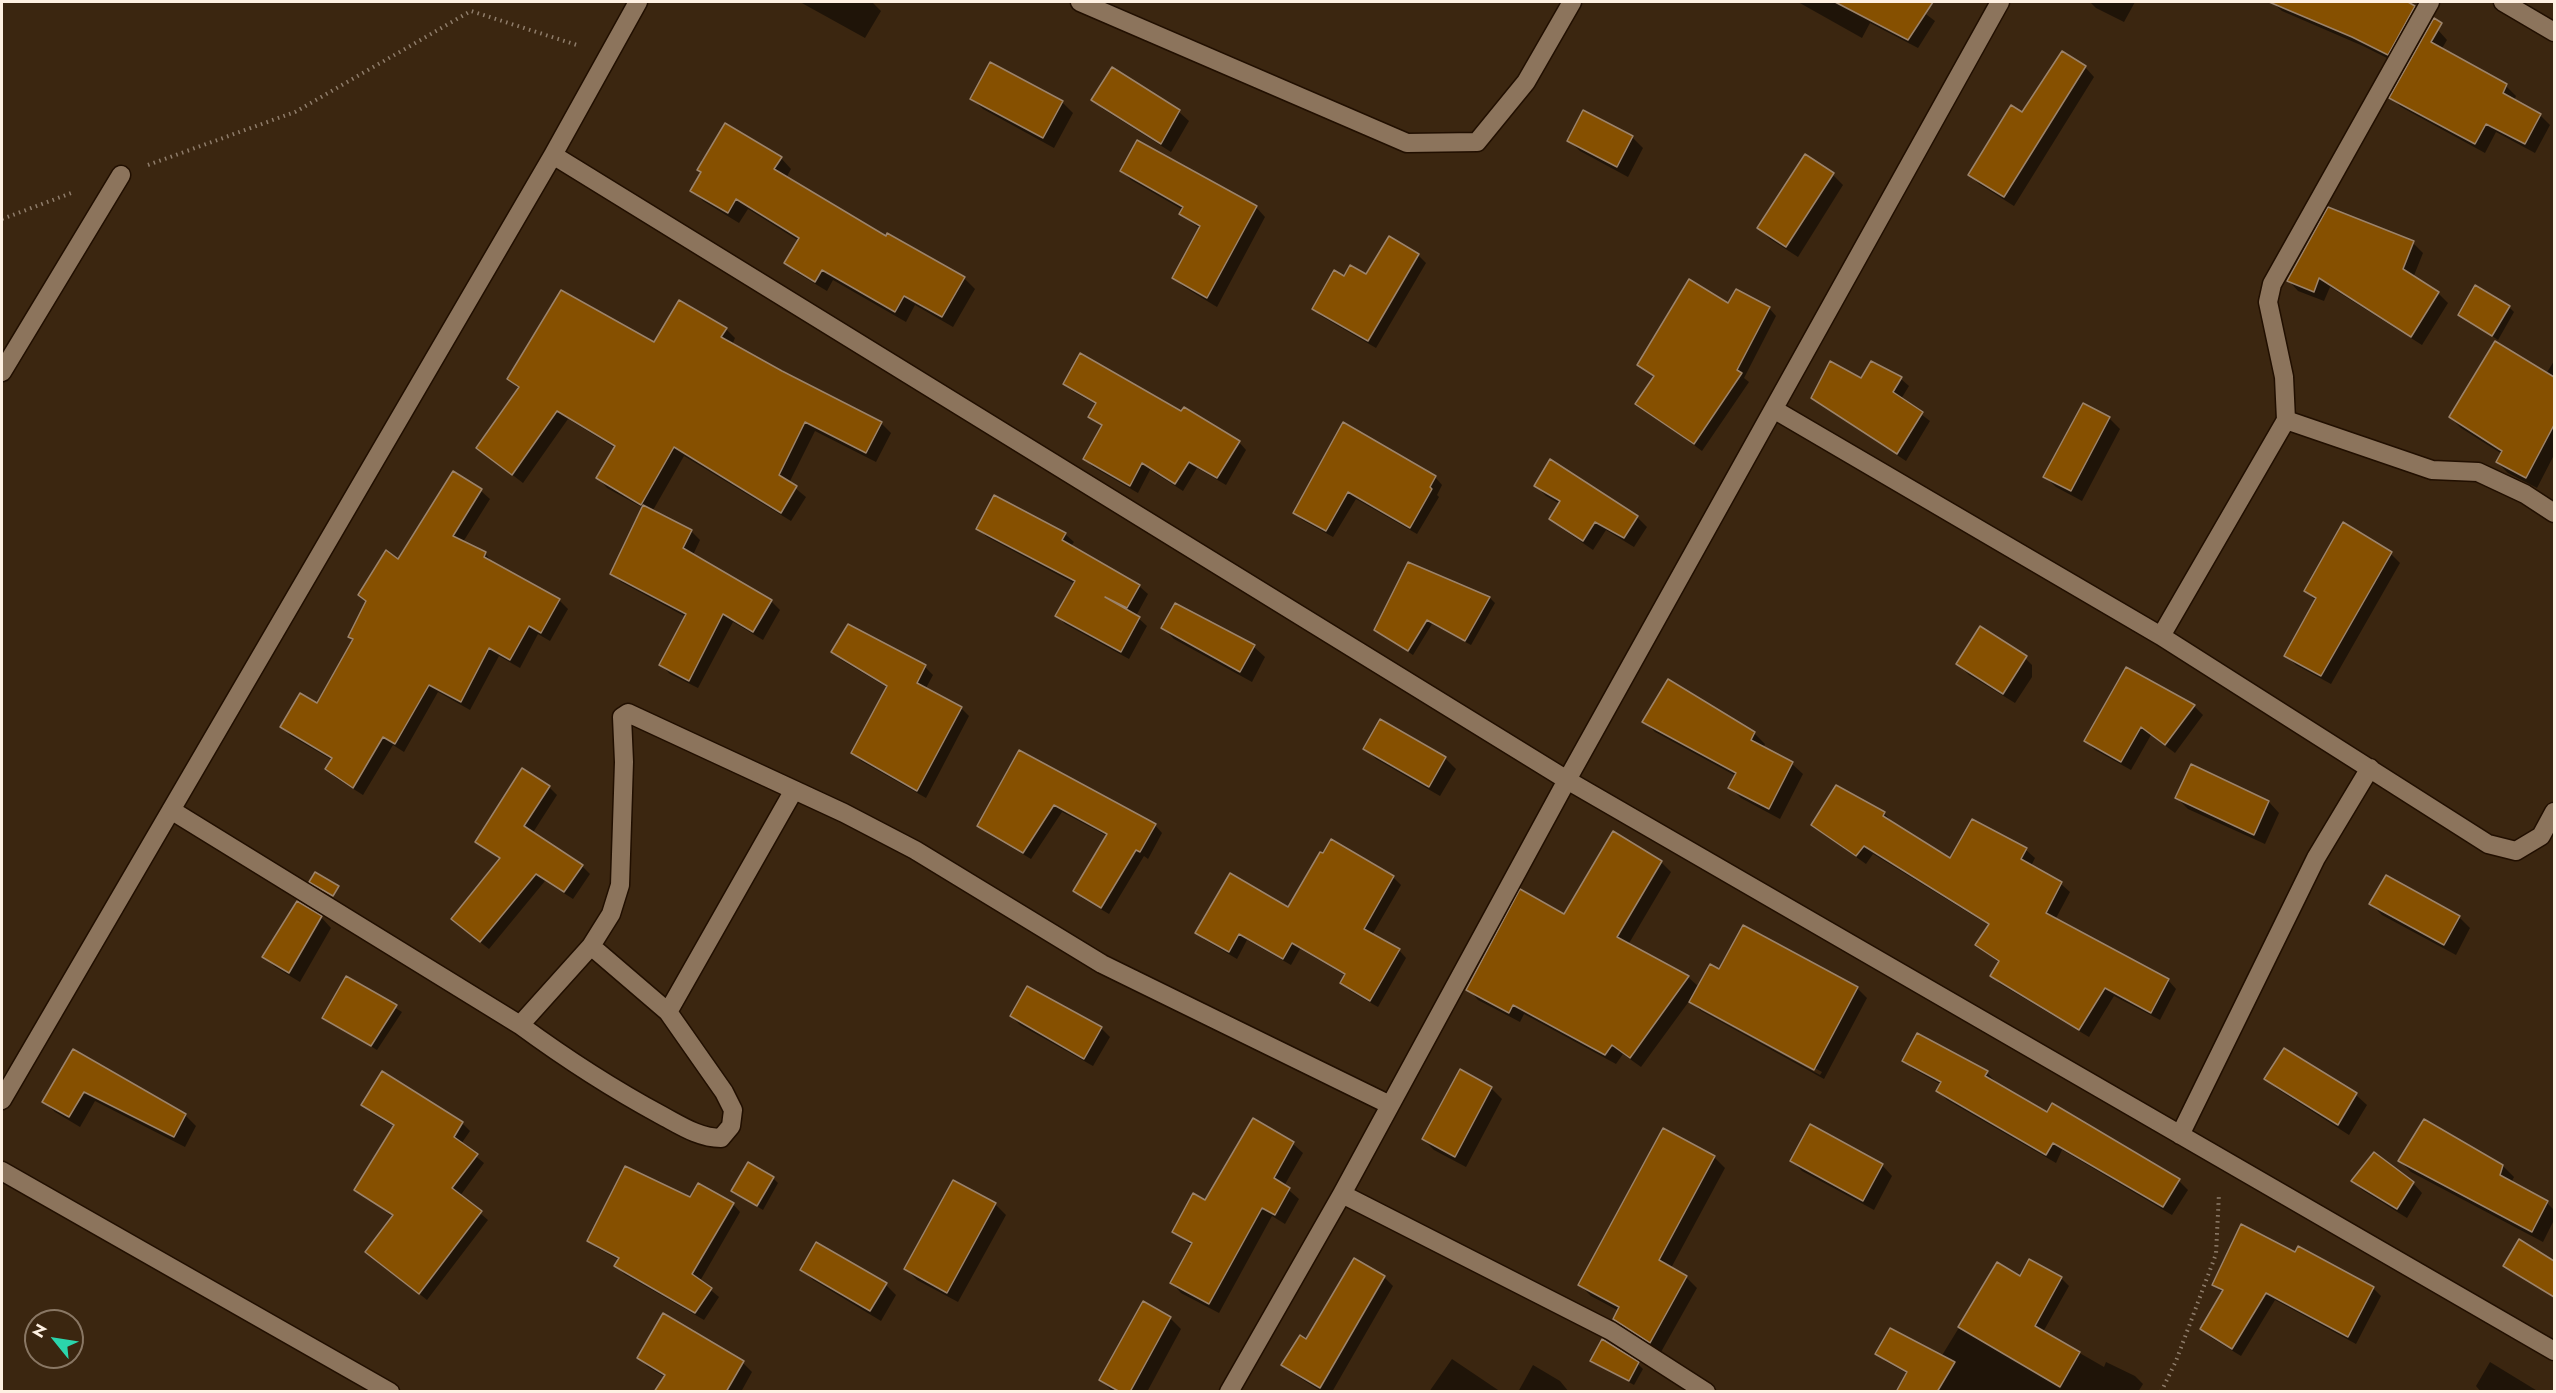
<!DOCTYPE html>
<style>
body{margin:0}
#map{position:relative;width:2556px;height:1393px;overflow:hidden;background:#3b2610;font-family:Jost,sans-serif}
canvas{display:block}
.frame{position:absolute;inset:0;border:3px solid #fef0e2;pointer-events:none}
.north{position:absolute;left:24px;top:1309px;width:60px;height:60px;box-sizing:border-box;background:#3b2610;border:2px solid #897764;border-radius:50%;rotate:300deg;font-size:16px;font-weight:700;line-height:24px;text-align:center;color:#fef0e2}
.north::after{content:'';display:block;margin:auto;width:21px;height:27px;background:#2bd5ac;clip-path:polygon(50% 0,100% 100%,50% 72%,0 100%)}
</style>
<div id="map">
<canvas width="2556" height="1393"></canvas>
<div class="frame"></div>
<div class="north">N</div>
</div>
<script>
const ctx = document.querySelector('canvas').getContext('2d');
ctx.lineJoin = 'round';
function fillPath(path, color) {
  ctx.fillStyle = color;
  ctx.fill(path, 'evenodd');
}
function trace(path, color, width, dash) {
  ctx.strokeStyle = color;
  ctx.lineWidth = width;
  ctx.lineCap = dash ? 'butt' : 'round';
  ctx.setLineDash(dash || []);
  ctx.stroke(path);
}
fillPath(new Path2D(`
 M800,2H872L881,11L865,38Z
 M1798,2H1910L1935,21L1918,48L1870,23L1862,38Z
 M2090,2H2135L2124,22L2096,8Z
 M2272,2H2368L2379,6L2381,2H2384L2410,15L2419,25L2397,63L2363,46L2282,11Z
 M2438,30L2447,40L2441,50L2506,86L2516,96L2514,101L2540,115L2550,125L2535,153L2496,132L2485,153L2401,107L2391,98Z
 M2085,67L2094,77L2014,206L1979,184L1969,174L2023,114Z
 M1112,69L1179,112L1189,121L1171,152L1103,109L1093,100Z
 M972,99L1062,102L1073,113L1054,148L983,109Z
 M1584,112L1633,138L1643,148L1628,177L1580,151L1569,141Z
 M781,158L791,169L786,178L886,238L964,278L975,289L953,327L915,305L906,322L833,280L827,291L797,273L786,263L799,241L748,209L739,223L703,201L692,190L702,173L699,170Z
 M1121,170L1256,207L1265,217L1217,307L1184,287L1174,278L1200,229L1181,214L1183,210L1131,180Z
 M1833,175L1843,185L1798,257L1770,239L1759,228Z
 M1390,238L1418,255L1426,263L1376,348L1321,316L1313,308L1345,278L1367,276Z
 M2413,243L2423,253L2413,278L2438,293L2448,303L2422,345L2330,287L2324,301L2298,291L2289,281Z
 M1729,305L1769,308L1776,316L1744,378L1749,382L1702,451L1637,403L1654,378L1639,365Z
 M2509,307L2514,312L2498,340L2460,315Z
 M726,329L735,338L732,345L881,423L891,433L876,462L815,431L789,483L806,497L791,521L684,456L652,512L691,531L700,540L693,555L771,601L780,610L763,640L733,622L698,688L670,674L661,665L686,617L621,582L612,574L643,508L607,488L598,478L615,448L568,419L523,483L477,448L519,389L509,379Z
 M2554,361V455L2537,488L2508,473L2497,462L2502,454L2461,428L2450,417L2546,374Z
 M1901,379L1909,386L1901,399L1930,421L1906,461L1821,405L1813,397L1861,380Z
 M1065,384L1182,413L1239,442L1246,450L1226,485L1197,468L1183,491L1150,470L1138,493L1093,467L1085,459L1103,427L1090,416L1097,405L1072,391Z
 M2109,418L2120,429L2082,501L2056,487L2045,477Z
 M1343,425L1435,477L1442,485L1437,495L1439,497L1417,534L1356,499L1333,537L1302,520L1294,512Z
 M1536,486L1637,517L1647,527L1634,547L1606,530L1593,550L1561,528L1551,519L1560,504L1546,496Z
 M481,491L490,499L463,542L485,553L493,564L559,600L568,609L550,641L538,634L520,668L499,656L470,710L438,692L404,752L393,745L363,795L336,778L327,769L332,760L291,736L282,727L318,705L354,641L350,637L367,602L360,595Z
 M978,529L1065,534L1074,542L1071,546L1139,586L1148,594L1136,616L1147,626L1129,659L1065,624L1057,616L1075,584L987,537Z
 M2391,554L2400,563L2331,684L2296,665L2286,656L2316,601L2306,591Z
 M1409,564L1490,598L1495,603L1471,645L1432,624L1413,655L1376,630Z
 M849,626L925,667L933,675L925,690L961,708L969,716L926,798L861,761L853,753L888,688L841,660L833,652Z
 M1163,628L1254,647L1265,657L1252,682L1174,639Z
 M2021,654L2032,665V677L2015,703L1969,675L1958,664Z
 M2194,706L2203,715L2175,753L2151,735L2131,770L2095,750L2086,741Z
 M1644,721L1754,733L1765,744L1763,748L1792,764L1803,774L1780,819L1741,798L1730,787L1736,776L1655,732Z
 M1365,748L1445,758L1456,769L1440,796L1376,759Z
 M1020,752L1155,825L1162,833L1148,859L1144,856L1109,914L1082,898L1075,891L1107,836L1062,812L1031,859L987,833L979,826Z
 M549,787L557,795L532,834L582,866L590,874L573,899L545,881L489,949L461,927L501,860L477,842Z
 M1836,787L1884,813L1893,823L1951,860L1972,821L2026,850L2035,858L2031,866L2061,884L2070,892L2055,920L2168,980L2176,989L2160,1020L2114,996L2089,1037L2000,984L1992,976L2000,963L1977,945L1990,926L1873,854L1866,864L1822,833L1813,825Z
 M2177,798L2269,802L2279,813L2265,844L2188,809Z
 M1661,862L1671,872L1628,945L1688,977L1699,987L1719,971L1857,988L1867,998L1824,1079L1701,1011L1690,1000L1641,1067L1623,1054L1616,1064L1524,1014L1520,1022L1478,1000L1468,989L1564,916ZM1701,1006L1822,1072L1820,1075L1701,1010Z
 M1393,877L1401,885L1372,935L1399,950L1406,958L1378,1007L1350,991L1342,983L1346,976L1300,949L1291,965L1247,940L1237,959L1205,940L1197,933L1289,909Z
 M2386,877L2459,917L2470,928L2456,955L2382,915L2371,904Z
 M321,917L331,928L300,982L275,967L264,957Z
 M347,978L402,1012L377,1050L324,1018Z
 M1011,1016L1101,1028L1110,1037L1093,1066L1020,1025Z
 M2284,1050L2356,1095L2367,1105L2349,1135L2277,1089L2266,1079Z
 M73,1051L185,1115L196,1126L185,1147L95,1101L80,1127L55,1112L44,1102Z
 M1904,1060L1987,1073L1996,1082L1995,1083L2047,1114L2179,1181L2188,1190L2172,1215L2062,1150L2056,1163L1947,1100L1938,1091L1942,1085L1913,1069Z
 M1460,1071L1491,1088L1502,1099L1466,1167L1434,1150L1423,1139Z
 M363,1105L462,1123L470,1131L461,1144L484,1163L460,1196L488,1220L427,1300L367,1252L393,1217L356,1190L395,1127L371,1113Z
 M1253,1120L1293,1144L1303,1153L1284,1186L1299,1199L1285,1224L1272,1216L1219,1313L1181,1293L1172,1283L1192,1246L1174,1231L1206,1202Z
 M1714,1157L1725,1168L1671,1268L1686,1277L1697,1288L1661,1352L1625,1330L1615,1319L1619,1311L1591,1296L1580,1285Z
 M1792,1161L1882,1165L1892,1176L1874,1210L1802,1171Z
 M2400,1161L2503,1166L2514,1177L2511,1183L2547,1203L2554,1210V1220L2543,1242L2411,1172Z
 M773,1178L778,1183L763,1210L732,1191Z
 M2353,1181L2413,1183L2422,1193L2407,1218L2362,1190Z
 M691,1199L733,1204L740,1212L700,1281L719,1297L704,1320L624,1274L616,1266L619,1260L597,1248L589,1240Z
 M995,1204L1006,1215L958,1302L917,1280L906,1269Z
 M2520,1241L2554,1262V1288L2550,1295L2505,1266Z
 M2296,1254L2373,1288L2381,1296L2356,1344L2275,1300L2241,1356L2210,1337L2202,1329L2222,1292L2213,1284Z
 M1998,1264L2020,1278H2061L2069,1286L2043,1332L2104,1367L2106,1362L2135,1376L2143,1384L2138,1392H1898L1908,1374L1885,1361L1877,1353L1941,1357Z
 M802,1269L886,1285L896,1295L881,1321L813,1280Z
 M1384,1277L1393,1286L1332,1392H1322L1292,1373L1283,1365L1307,1341Z
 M1170,1318L1181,1329L1147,1392L1112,1391L1101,1380Z
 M639,1358L743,1363L752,1372L741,1392H656L665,1377L648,1367Z
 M1452,1359L1501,1392H1429Z
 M1592,1361L1638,1364L1643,1369L1634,1385Z
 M2490,1362L2539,1392H2481L2476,1386Z
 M1533,1365L1560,1381L1569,1392H1518Z`), '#0007');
const building = new Path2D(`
 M1835,2H1933L1908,40Z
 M2269,2H2408L2415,6L2388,55L2352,37Z
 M2434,18L2442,23L2431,42L2507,84L2503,93L2541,114L2525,144L2486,124L2475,144L2389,98Z
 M2062,51L2086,66L2004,197L1968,175L2011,105L2022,112Z
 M990,62L1063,101L1043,138L970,99Z
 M1112,67L1180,110L1161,144L1091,100Z
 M1583,110L1633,136L1617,167L1567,141Z
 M725,123L782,157L774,169L886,236L887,233L965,277L942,317L904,296L895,312L822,270L815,282L784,263L799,238L736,199L728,213L690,191L701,172L697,170Z
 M1137,140L1257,206L1207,298L1172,278L1200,226L1179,214L1183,207L1120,171Z
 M1805,154L1834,173L1786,247L1757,228Z
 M2328,207L2414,241L2403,269L2439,292L2411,337L2319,278L2314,292L2287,281Z
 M1389,236L1419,254L1368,341L1312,309L1334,270L1344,276L1350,265L1366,274Z
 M1689,279L1728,303L1736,289L1770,307L1737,370L1742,373L1694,444L1635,404L1654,376L1637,365Z
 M2475,285L2510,306L2492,336L2458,315Z
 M561,290L654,342L679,300L727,328L721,337L782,371L882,422L866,453L805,422L779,475L797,486L781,513L674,447L641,505L596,478L615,446L557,411L512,475L476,448L519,387L507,379Z
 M2495,341L2554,377V425L2526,478L2496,462L2502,451L2449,417Z
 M1080,353L1181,411L1184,407L1240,441L1217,478L1189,462L1175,484L1142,463L1130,486L1083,459L1102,425L1088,417L1096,403L1063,384Z
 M1830,361L1861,378L1871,361L1902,377L1893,392L1923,412L1897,454L1811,398Z
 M2083,403L2110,417L2071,491L2043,477Z
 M1343,422L1436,476L1430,487L1432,489L1410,528L1348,492L1326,531L1293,513Z
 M1550,459L1638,516L1624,538L1595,522L1583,541L1549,519L1560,501L1534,486Z
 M453,471L482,489L453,536L486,552L484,557L560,599L541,633L529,626L510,660L489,648L461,702L429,685L395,744L383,737L353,788L325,769L332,758L280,727L300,693L317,703L353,639L348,637L366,601L358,595L386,550L398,559Z
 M994,495L1066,533L1062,540L1140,585L1127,608L1105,597L1140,617L1121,652L1055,616L1075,581L976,529Z
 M643,505L692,530L683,548L772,600L753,632L723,614L689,681L659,665L686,614L610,574Z
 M2343,522L2392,552L2321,676L2284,656L2316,598L2304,591Z
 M1408,562L1490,597L1465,641L1427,620L1408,651L1374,630Z
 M1175,603L1255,645L1240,672L1161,628Z
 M848,624L926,665L917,683L962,707L917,791L851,753L887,686L831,652Z
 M1980,626L2027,656L2003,694L1956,664Z
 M2126,667L2195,705L2165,745L2141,727L2121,762L2084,741Z
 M1668,679L1755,732L1751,740L1793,762L1769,809L1728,788L1736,773L1642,722Z
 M1380,719L1446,757L1429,787L1363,749Z
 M1019,750L1156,824L1140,852L1136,850L1101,908L1073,891L1107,834L1054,805L1023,853L977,826Z
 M2191,764L2269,801L2254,835L2175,798Z
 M522,768L550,786L524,826L583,865L564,892L536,874L480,942L451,919L500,858L475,842Z
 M1836,785L1885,812L1883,816L1950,858L1972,819L2027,848L2021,859L2062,882L2046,913L2169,979L2151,1013L2105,988L2079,1030L1990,976L1999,961L1975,945L1989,924L1864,846L1856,856L1811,825Z
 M1613,831L1662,861L1617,937L1689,976L1630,1058L1612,1045L1605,1055L1513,1005L1509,1013L1466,990L1520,889L1564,914Z
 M1331,839L1394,876L1364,929L1400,949L1370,1001L1340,983L1345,974L1292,943L1283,959L1239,934L1229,952L1195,933L1230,873L1288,907L1320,852L1323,853Z
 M315,872L339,886L333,896L309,882Z
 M2386,875L2460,916L2444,945L2369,904Z
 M297,901L322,916L289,973L262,957Z
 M1743,925L1858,987L1814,1070L1689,1002L1710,964L1719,969Z
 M346,976L397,1005L371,1046L322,1018Z
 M1027,986L1102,1027L1084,1059L1010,1016Z
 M1917,1033L1988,1071L1985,1076L2047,1112L2052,1103L2180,1179L2163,1207L2053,1143L2046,1155L1936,1091L1941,1082L1902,1061Z
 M2284,1048L2357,1093L2338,1125L2264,1079Z
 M73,1049L186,1114L174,1137L84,1092L69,1117L42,1102Z
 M1460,1069L1492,1087L1455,1157L1422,1139Z
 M382,1071L463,1122L454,1137L478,1154L452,1188L482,1211L419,1294L365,1252L393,1215L354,1190L394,1125L361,1105Z
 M1253,1118L1294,1142L1274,1178L1290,1188L1275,1215L1262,1208L1209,1304L1170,1283L1192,1243L1172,1232L1193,1193L1205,1200Z
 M2424,1119L2503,1165L2500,1175L2548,1201L2532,1232L2398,1161Z
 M1810,1124L1883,1164L1863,1201L1790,1161Z
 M1663,1128L1715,1156L1659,1260L1687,1276L1650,1343L1613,1319L1619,1307L1578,1285Z
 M2374,1152L2414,1182L2397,1209L2351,1181Z
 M748,1162L774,1177L757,1206L731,1191Z
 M625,1166L690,1197L698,1183L734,1203L692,1274L712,1288L695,1313L614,1266L619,1258L587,1241Z
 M953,1180L996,1203L947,1293L904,1269Z
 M2241,1224L2295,1252L2298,1246L2374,1287L2348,1337L2266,1293L2232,1349L2200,1329L2223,1290L2212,1285Z
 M2519,1239L2554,1261V1297L2503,1266Z
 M816,1242L887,1283L870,1311L800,1270Z
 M1354,1258L1385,1276L1320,1388L1281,1365L1300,1335L1306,1339Z
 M2029,1259L2062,1277L2035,1326L2080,1352L2060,1387L1958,1327L1997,1262L2020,1276Z
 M1143,1301L1171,1317L1130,1392H1120L1099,1380Z
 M663,1313L744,1361L726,1392H654L665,1375L637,1358Z
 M1890,1328L1955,1362L1937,1392H1896L1907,1372L1875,1354Z
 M1602,1339L1639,1362L1629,1381L1590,1361Z`);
fillPath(building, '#865000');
trace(building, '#9c836a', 1.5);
const street = new Path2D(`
 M1080,2L1407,143L1477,142L1526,82L1572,2
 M2503,2L2554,32
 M553,155L1567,780L2554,1351
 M2,372L121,175
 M1775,410L2161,636L2488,844L2516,851L2541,836L2554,812
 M2286,420L2284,377L2268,302L2272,284L2430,2
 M2161,636L2286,420L2432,470L2478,472L2525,494L2554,513
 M171,810L520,1025L591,946L611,914L620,885L624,762L622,717L628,713L844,813L915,850L1102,964L1390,1105
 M591,946L668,1012
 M520,1025C565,1058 611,1088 661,1115C680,1125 699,1138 721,1138L731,1126L733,1110L724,1092L668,1012L794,790
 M2,1100L553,155L638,2
 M2180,1135L2316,858L2370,768
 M2,1171L390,1392
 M1342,1194L1611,1331L1706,1392
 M1229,1392L1342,1194L1567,780L2000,2`);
trace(street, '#210f00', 21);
trace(new Path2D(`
 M148,165L295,112L471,11L580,46
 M2,219L74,192
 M2161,1392L2176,1361L2216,1254L2219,1193`), '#8f7d6b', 4, [1.5, 4.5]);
trace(street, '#8c745c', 18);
</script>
